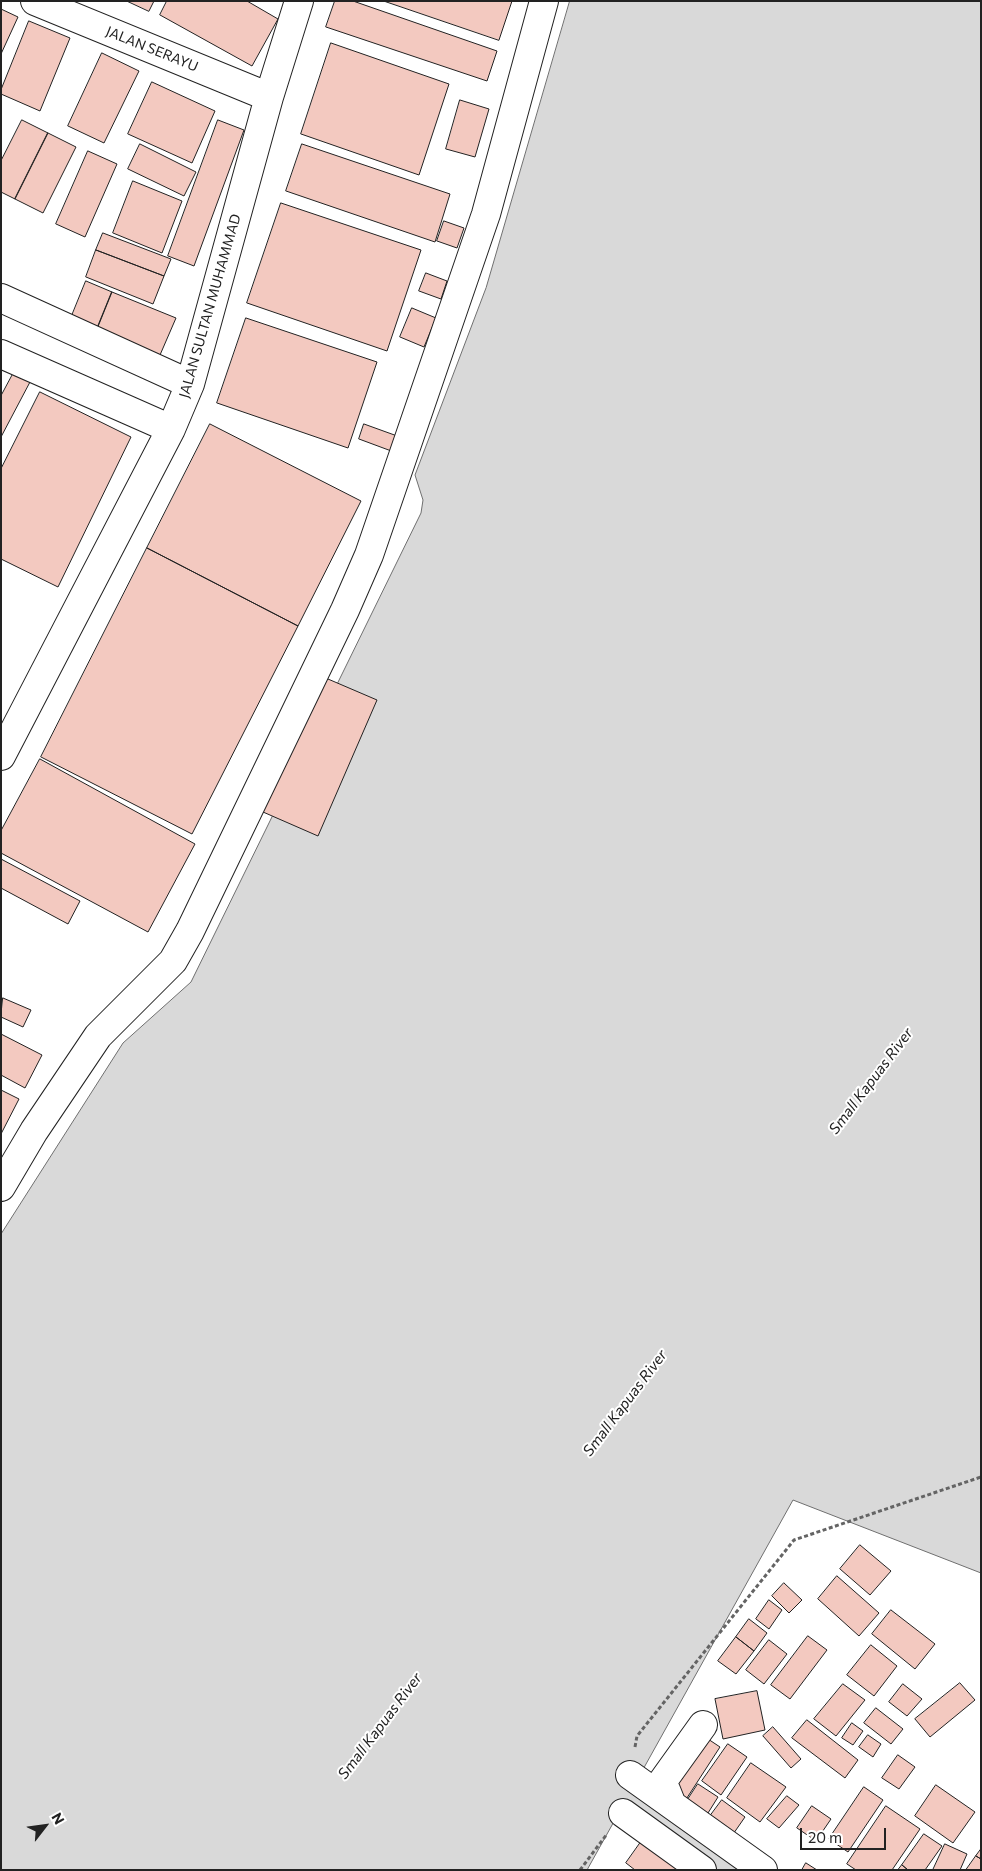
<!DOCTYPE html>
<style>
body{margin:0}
#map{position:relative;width:982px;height:1871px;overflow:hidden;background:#fff;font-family:Commissioner,sans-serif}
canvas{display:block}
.frame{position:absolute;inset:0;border:2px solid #222;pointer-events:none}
.north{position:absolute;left:20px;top:1801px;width:50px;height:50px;-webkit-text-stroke:4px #fff;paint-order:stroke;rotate:60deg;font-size:14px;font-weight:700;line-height:20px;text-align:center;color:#222}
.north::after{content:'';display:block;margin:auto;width:18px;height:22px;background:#222;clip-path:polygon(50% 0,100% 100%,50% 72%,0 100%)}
.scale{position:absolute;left:800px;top:1828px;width:86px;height:22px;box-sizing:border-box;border:2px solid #222;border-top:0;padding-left:6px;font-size:15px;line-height:18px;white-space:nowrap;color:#222;-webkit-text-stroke:4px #fff;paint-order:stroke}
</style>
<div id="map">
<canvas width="982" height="1871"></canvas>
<div class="frame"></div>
<div class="north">N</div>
<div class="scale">20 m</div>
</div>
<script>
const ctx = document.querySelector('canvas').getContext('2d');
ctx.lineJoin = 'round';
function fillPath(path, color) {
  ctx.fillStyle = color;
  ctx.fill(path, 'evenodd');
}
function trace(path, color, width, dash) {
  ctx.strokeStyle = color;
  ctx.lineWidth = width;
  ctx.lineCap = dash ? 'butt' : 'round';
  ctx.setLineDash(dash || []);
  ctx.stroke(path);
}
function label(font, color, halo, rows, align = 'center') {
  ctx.font = font + ' Commissioner,sans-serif';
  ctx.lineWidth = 4;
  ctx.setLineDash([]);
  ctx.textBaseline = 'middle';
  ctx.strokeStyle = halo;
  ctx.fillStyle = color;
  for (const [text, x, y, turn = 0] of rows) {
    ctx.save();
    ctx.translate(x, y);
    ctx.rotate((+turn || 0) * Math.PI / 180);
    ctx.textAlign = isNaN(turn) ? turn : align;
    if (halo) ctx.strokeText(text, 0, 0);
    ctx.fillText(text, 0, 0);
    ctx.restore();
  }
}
const water = new Path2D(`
 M570,1H981V1573L793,1500L587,1870H1V1234L123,1043L191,982L421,513L423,500L415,475L486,288Z`);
fillPath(water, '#d9d9d9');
trace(water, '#6f6f6f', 1);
trace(new Path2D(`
 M637,1805L729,1870`), '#d9d9d9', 30);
const building = new Path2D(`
 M127,1H154L149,11Z
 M167,1H247L278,19L252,66L160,15Z
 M335,1H353L497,51L487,81L326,27Z
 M384,1H512L499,40Z
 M1,9L18,17L1,54Z
 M29,21L70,38L40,111L1,94V90Z
 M331,43L449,84L419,175L301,134Z
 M102,53L139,71L104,143L68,126Z
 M152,82L215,111L192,163L128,134Z
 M460,100L489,109L475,157L446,149Z
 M22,120L48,133L15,199L1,192V161Z
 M218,120L244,130L194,266L168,256Z
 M48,133L76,147L43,213L15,199Z
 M140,144L196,172L184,196L128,169Z
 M302,144L450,194L435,242L286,191Z
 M88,151L117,164L85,237L56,224Z
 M133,181L182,201L162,253L113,233Z
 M281,203L421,250L387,351L247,303Z
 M444,221L464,228L457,248L437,241Z
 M103,233L171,259L164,276L96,250Z
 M96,250L164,276L153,304L86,277Z
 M426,273L447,281L441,299L419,291Z
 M86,281L112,292L97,329L71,318Z
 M112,292L176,318L160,355L97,329Z
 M412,308L436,318L424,347L400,337Z
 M246,318L377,362L348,448L217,403Z
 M13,374L30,382L1,437V396Z
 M40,392L131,437L58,587L1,559V469Z
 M210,424L361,501L298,626L147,548Z
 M364,424L400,437L394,452L359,439Z
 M147,548L298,626L192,834L41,757Z
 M321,676L377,700L318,836L263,812Z
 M40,759L195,844L148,932L1,853V831Z
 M1,859L80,901L68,924L1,888Z
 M3,998L31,1010L23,1027L1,1017Z
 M1,1034L42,1055L25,1088L1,1075Z
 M1,1090L19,1099L1,1134Z
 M860,1545L891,1571L870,1595L840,1569Z
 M837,1576L879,1613L859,1636L818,1599Z
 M784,1583L802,1600L789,1613L772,1596Z
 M769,1600L782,1610L769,1629L756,1619Z
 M891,1610L935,1644L915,1669L872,1634Z
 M749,1619L767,1633L754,1651L736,1637Z
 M808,1636L827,1650L790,1699L771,1685Z
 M736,1637L754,1651L736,1674L718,1661Z
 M769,1640L787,1654L764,1684L746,1670Z
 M871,1645L897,1666L874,1696L847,1675Z
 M960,1683L975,1700L930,1737L915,1719Z
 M843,1684L865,1700L836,1736L814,1719Z
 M903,1684L922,1699L907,1716L889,1702Z
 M757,1691L765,1730L723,1739L715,1699Z
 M876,1708L903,1729L891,1744L864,1723Z
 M807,1720L858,1760L845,1778L792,1738Z
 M852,1723L863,1731L853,1745L842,1738Z
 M773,1727L801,1759L791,1768L763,1736Z
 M702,1735L720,1747L683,1804L667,1788Z
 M868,1735L881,1744L873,1757L859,1747Z
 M728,1744L747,1757L721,1795L702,1781Z
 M898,1755L915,1767L899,1789L882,1778Z
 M751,1763L786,1787L760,1822L727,1798Z
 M698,1784L718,1797L703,1821L683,1807Z
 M936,1785L975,1812L953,1843L915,1816Z
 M864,1787L883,1800L848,1852L829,1839Z
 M787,1796L799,1805L779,1828L767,1819Z
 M722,1800L745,1817L729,1840L705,1823Z
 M812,1806L831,1819L816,1841L797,1828Z
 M886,1806L920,1829L892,1870H856L847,1864Z
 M648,1832L687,1870H635L626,1863Z
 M924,1834L942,1846L925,1870H908L902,1865Z
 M945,1844L967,1854L960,1870H933Z
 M981,1849V1859L976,1856Z
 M976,1856L981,1859V1870H966Z
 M806,1863L817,1870H802Z
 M902,1865L908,1870H898Z`);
fillPath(building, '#f3c9c0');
trace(building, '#222', 1);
const minor = new Path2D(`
 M35,1L269,97
 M1,298L190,384
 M1,354L171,429
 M1,756L171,429L190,384L269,97L299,1
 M1,1187L34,1131L98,1036L173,961L190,931L345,610L369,555L486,214L544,1
 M630,1775L763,1870
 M672,1805L666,1790L660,1785L703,1725
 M623,1813L702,1870`);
trace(minor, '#222', 30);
trace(new Path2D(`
 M635,1747L637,1736L794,1540L981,1477
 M580,1870L607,1834`), '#646464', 3, [4, 2.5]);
trace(minor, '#fff', 28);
label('14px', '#222', '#fff', [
 ["JALAN SERAYU",152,49,22],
 ["JALAN SULTAN MUHAMMAD",210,306,-74]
]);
label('italic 15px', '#222', '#fff', [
 ["Small Kapuas River",871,1081,-53],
 ["Small Kapuas River",625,1403,-53],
 ["Small Kapuas River",380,1726,-53]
]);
</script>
